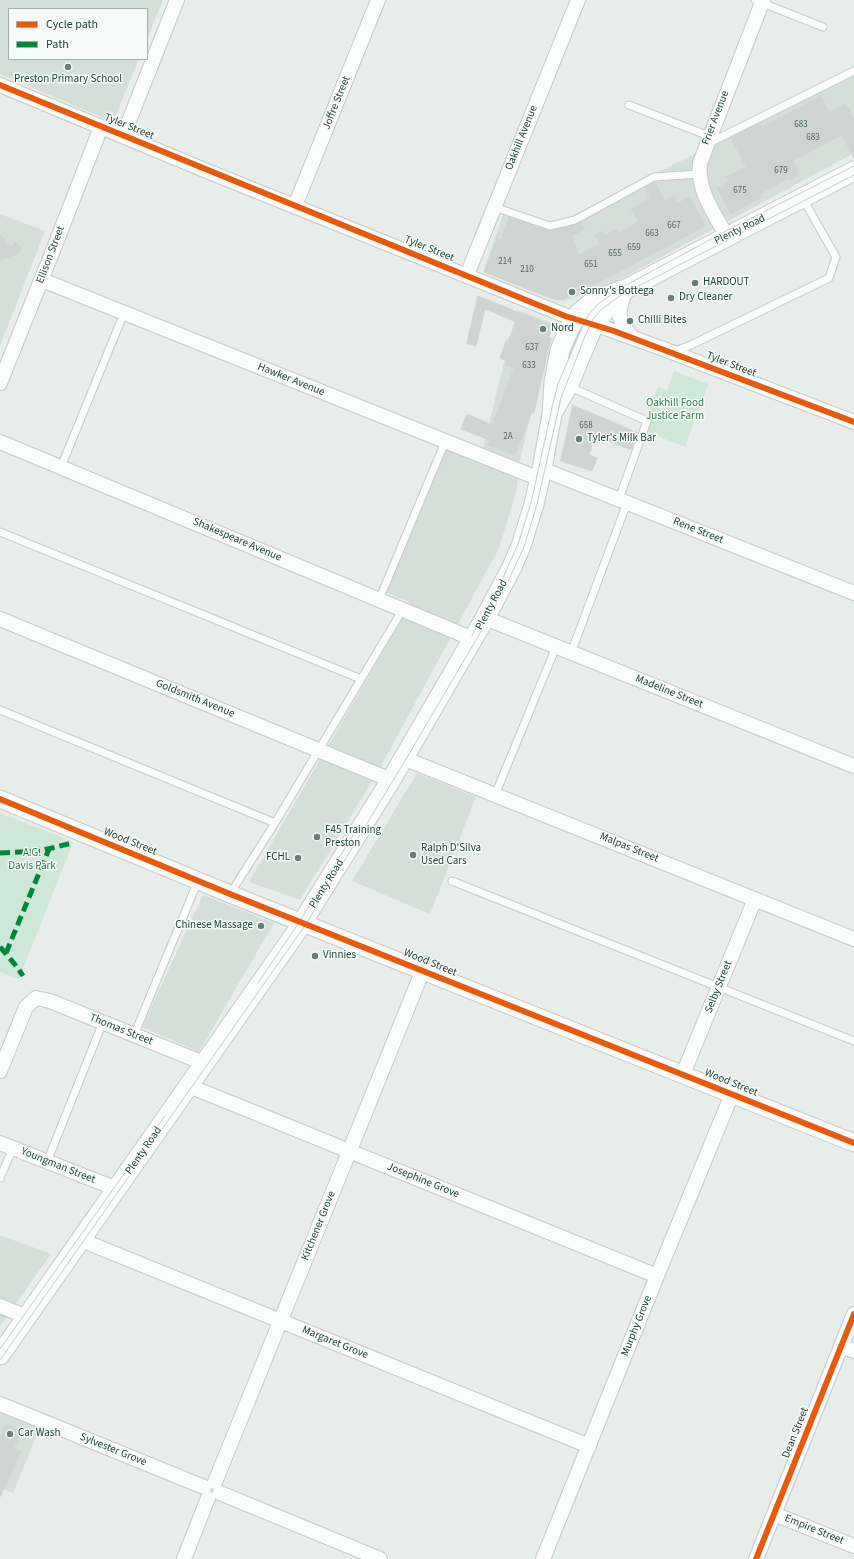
<!DOCTYPE html>
<style>
body{margin:0}
#map{position:relative;width:854px;height:1559px;overflow:hidden;background:#e7edea;font-family:"Source Sans 3",sans-serif}
canvas{display:block}
.legend{position:absolute;left:8px;top:8px;width:140px;height:52px;box-sizing:border-box;background:#f6fbf9;border:1px solid #a1b1ad;margin:0;padding:5px 7px;list-style:none;font-size:12px;color:#22433c}
.legend li{display:flex;align-items:center;gap:8px;height:20px}
.legend b{width:20px;border:1px solid #a1b1ad}
</style>
<div id="map">
<canvas width="854" height="1559"></canvas>
<ul class="legend">
<li><b style="height:5px;background:#e8590c"></b>Cycle path</li>
<li><b style="height:5px;background:#00873e"></b>Path</li>
</ul>
</div>
<script>
const ctx = document.querySelector('canvas').getContext('2d');
ctx.lineJoin = 'round';
function fillPath(path, color) {
  ctx.fillStyle = color;
  ctx.fill(path, 'evenodd');
}
function trace(path, color, width, dash) {
  ctx.strokeStyle = color;
  ctx.lineWidth = width;
  ctx.lineCap = dash ? 'butt' : 'round';
  ctx.setLineDash(dash || []);
  ctx.stroke(path);
}
function label(font, color, halo, rows, align = 'center') {
  ctx.font = font + ' "Source Sans 3",sans-serif';
  ctx.lineWidth = 3;
  ctx.setLineDash([]);
  ctx.textBaseline = 'middle';
  ctx.strokeStyle = halo;
  ctx.fillStyle = color;
  for (const [text, x, y, turn = 0] of rows) {
    ctx.save();
    ctx.translate(x, y);
    ctx.rotate((+turn || 0) * Math.PI / 180);
    ctx.textAlign = isNaN(turn) ? turn : align;
    if (halo) ctx.strokeText(text, 0, 0);
    ctx.fillText(text, 0, 0);
    ctx.restore();
  }
}
fillPath(new Path2D(`
 M0,0H163L147,39V9H9V59H139L113,122L0,74Z
 M854,74V153L606,287L564,301L485,266L506,207L551,226Z
 M0,214L45,231L0,346Z
 M517,310L552,323L520,461L516,493L499,548L380,768L300,900L249,882L411,603L381,590L444,434L483,448Z
 M417,773L476,797L430,914L352,881Z
 M203,895L274,923L199,1052L142,1027Z
 M0,1235L51,1254L0,1326Z
 M0,1410L40,1427L13,1493L0,1488Z`), '#d5dfda');
fillPath(new Path2D(`
 M674,371L708,384L685,447L645,431L653,411L649,409L658,387L667,390Z
 M0,813L73,842L19,979L0,972Z`), '#cfe7d7');
const building = new Path2D(`
 M821,96L829,112L846,104L854,120V158L842,135L793,161L798,171L796,177L790,180L789,178L760,194L762,197L731,214L717,188L729,181L726,177L746,167L731,138L760,123L762,127Z
 M655,182L665,201L674,196L678,203L690,197L705,226L581,292L560,300L550,298L484,272L497,238L501,240L509,217L549,231L561,229L581,222L585,229L572,236L579,255L600,244L595,235L603,231L605,235L617,229L619,233L638,222L631,209L650,198L645,188Z
 M0,235L11,246L15,242L22,249L18,254L0,260Z
 M478,296L552,326L549,337L551,338L534,413L532,412L515,455L488,445L490,440L461,429L467,414L492,425L514,368L505,365L507,361L500,358L506,341H508L516,322L485,309L476,346L467,344Z
 M573,405L638,433L631,450L595,436L589,455L597,458L592,471L561,461Z
 M5,1424L21,1431L14,1448L21,1451L0,1497V1437Z`);
fillPath(building, '#ced4d2');
trace(building, '#cfd6d3', 1);
const service = new Path2D(`
 M755,0L823,27
 M629,105L709,136
 M709,143L854,71
 M494,207L550,226L575,220L654,177L699,174
 M673,352L691,345L829,278L836,257L803,199
 M568,386L647,421L619,499
 M61,467L124,313
 M0,532L361,679
 M379,600L445,442
 M571,653L627,503
 M0,710L275,823
 M495,795L556,647
 M452,881L854,1041
 M230,894L275,823L403,609
 M134,1035L198,881
 M47,1162L103,1022
 M0,1178L13,1148`);
const minor = new Path2D(`
 M0,85L202,169L574,319
 M123,136L177,0
 M295,206L378,0
 M727,236C714,214 697,190 700,163L763,0
 M467,275L578,0
 M42,280L540,479
 M625,293C616,314 618,320 632,337
 M594,324L661,348L854,422
 M0,383L56,243L101,127
 M0,442L473,639
 M542,469L854,593
 M485,618L854,766
 M0,619L391,780
 M403,758L854,939
 M0,1071L26,1007L36,998L50,1001L206,1064
 M683,1074L755,899
 M189,1086L657,1276
 M0,1143L117,1189
 M81,1240L589,1446
 M0,1306L27,1317
 M841,1346L854,1351
 M0,1404L204,1487
 M215,1482L423,970
 M220,1493L380,1559
 M774,1514L854,1546
 M184,1559L208,1498
 M543,1559L657,1276L732,1094
 M756,1559L854,1314`);
const tertiary = new Path2D(`
 M0,799L230,894L854,1143`);
const secondary = new Path2D(`
 M554,410L568,386L594,324L602,314L622,293
 M0,1355L295,934L391,780L485,618L512,567L521,546L534,504L542,469L552,414L554,382L560,350L570,327L579,313L591,303L601,298L626,289L854,171`);
trace(service, '#c4cac8', 9);
trace(minor, '#c4cac8', 16);
trace(tertiary, '#c4cac8', 19);
trace(secondary, '#c2cbc8', 21);
trace(service, '#fbfcfc', 7);
trace(minor, '#fbfcfc', 14);
trace(tertiary, '#fbfcfc', 17);
trace(secondary, '#fbfcfc', 19);
trace(new Path2D(`
 M472,636L499,587L518,544L531,503L553,403L558,384L583,325L589,314L598,304L619,289L724,232L854,166
 M258,983L300,921L356,830
 M0,1349L165,1116
 M0,1360L306,924L406,759L476,640L504,590L524,547L537,504L561,398L585,336L593,319L602,309L621,295L854,175`), '#c8cdcb', 1);
trace(new Path2D(`
 M0,853L40,851L72,843
 M0,947C8,956 16,965 23,976
 M6,953L49,849`), '#00873e', 5, [10, 5]);
trace(new Path2D(`
 M0,85L565,316L614,331L854,422
 M0,799L230,894L854,1143
 M756,1559L854,1314`), '#e8590c', 6);
for (const [x, y, r, color] of [
 [68,67,4,"#677e79"],
 [695,283,4,"#677e79"],
 [572,292,4,"#677e79"],
 [671,298,4,"#677e79"],
 [630,321,4,"#677e79"],
 [543,329,4,"#677e79"],
 [579,439,4,"#677e79"],
 [317,837,4,"#677e79"],
 [413,855,4,"#677e79"],
 [298,858,4,"#677e79"],
 [261,926,4,"#677e79"],
 [315,956,4,"#677e79"],
 [10,1434,4,"#677e79"]
]) {
  const dot = new Path2D();
  dot.arc(x, y, r, 0, 2 * Math.PI);
  ctx.fillStyle = color;
  ctx.fill(dot);
  trace(dot, '#f6fbf9', 1.5);
}
label('9px', '#4e6862', null, [
 ["683",801,125],
 ["683",813,138],
 ["679",781,171],
 ["675",740,191],
 ["667",674,226],
 ["663",652,234],
 ["659",634,248],
 ["655",615,254],
 ["214",505,262],
 ["651",591,265],
 ["210",527,270],
 ["637",532,348],
 ["633",529,366],
 ["658",586,426],
 ["2A",508,437]
]);
label('11px', '#22433c', '#f6fbf9', [
 ["Preston Primary School",68,80,"center"],
 ["HARDOUT",703,283],
 ["Sonny's Bottega",580,292],
 ["Dry Cleaner",679,298],
 ["Chilli Bites",638,321],
 ["Nord",551,329],
 ["Tyler's Milk Bar",587,439],
 ["F45 Training",325,831],
 ["Preston",325,844],
 ["Ralph D'Silva",421,849],
 ["Used Cars",421,862],
 ["FCHL",290,858,"right"],
 ["Chinese Massage",253,926,"right"],
 ["Vinnies",323,956],
 ["Car Wash",18,1434]
], 'left');
label('11px', '#22433c', '#f6fbf9', [
 ["Joffre Street",337,103,-68],
 ["Frier Avenue",716,118,-69],
 ["Tyler Street",129,127,22],
 ["Oakhill Avenue",522,138,-68],
 ["Plenty Road",740,230,-26],
 ["Tyler Street",429,249,22],
 ["Ellison Street",51,255,-69],
 ["Tyler Street",731,365,21],
 ["Hawker Avenue",291,380,22],
 ["Rene Street",698,531,22],
 ["Shakespeare Avenue",237,540,23],
 ["Plenty Road",492,605,-62],
 ["Madeline Street",669,692,22],
 ["Goldsmith Avenue",195,699,22],
 ["Wood Street",130,842,22],
 ["Malpas Street",629,848,22],
 ["Plenty Road",327,884,-58],
 ["Wood Street",430,963,22],
 ["Selby Street",719,987,-68],
 ["Thomas Street",121,1030,22],
 ["Wood Street",731,1083,22],
 ["Plenty Road",144,1151,-55],
 ["Youngman Street",58,1166,22],
 ["Josephine Grove",423,1181,22],
 ["Kitchener Grove",319,1226,-68],
 ["Murphy Grove",637,1326,-68],
 ["Margaret Grove",335,1343,22],
 ["Dean Street",796,1433,-68],
 ["Sylvester Grove",113,1450,22],
 ["Empire Street",814,1530,22]
]);
label('11px', '#287e4c', '#f6fbf9', [
 ["Oakhill Food",675,404],
 ["Justice Farm",675,417],
 ["A.G.",32,854],
 ["Davis Park",32,867]
]);
</script>
